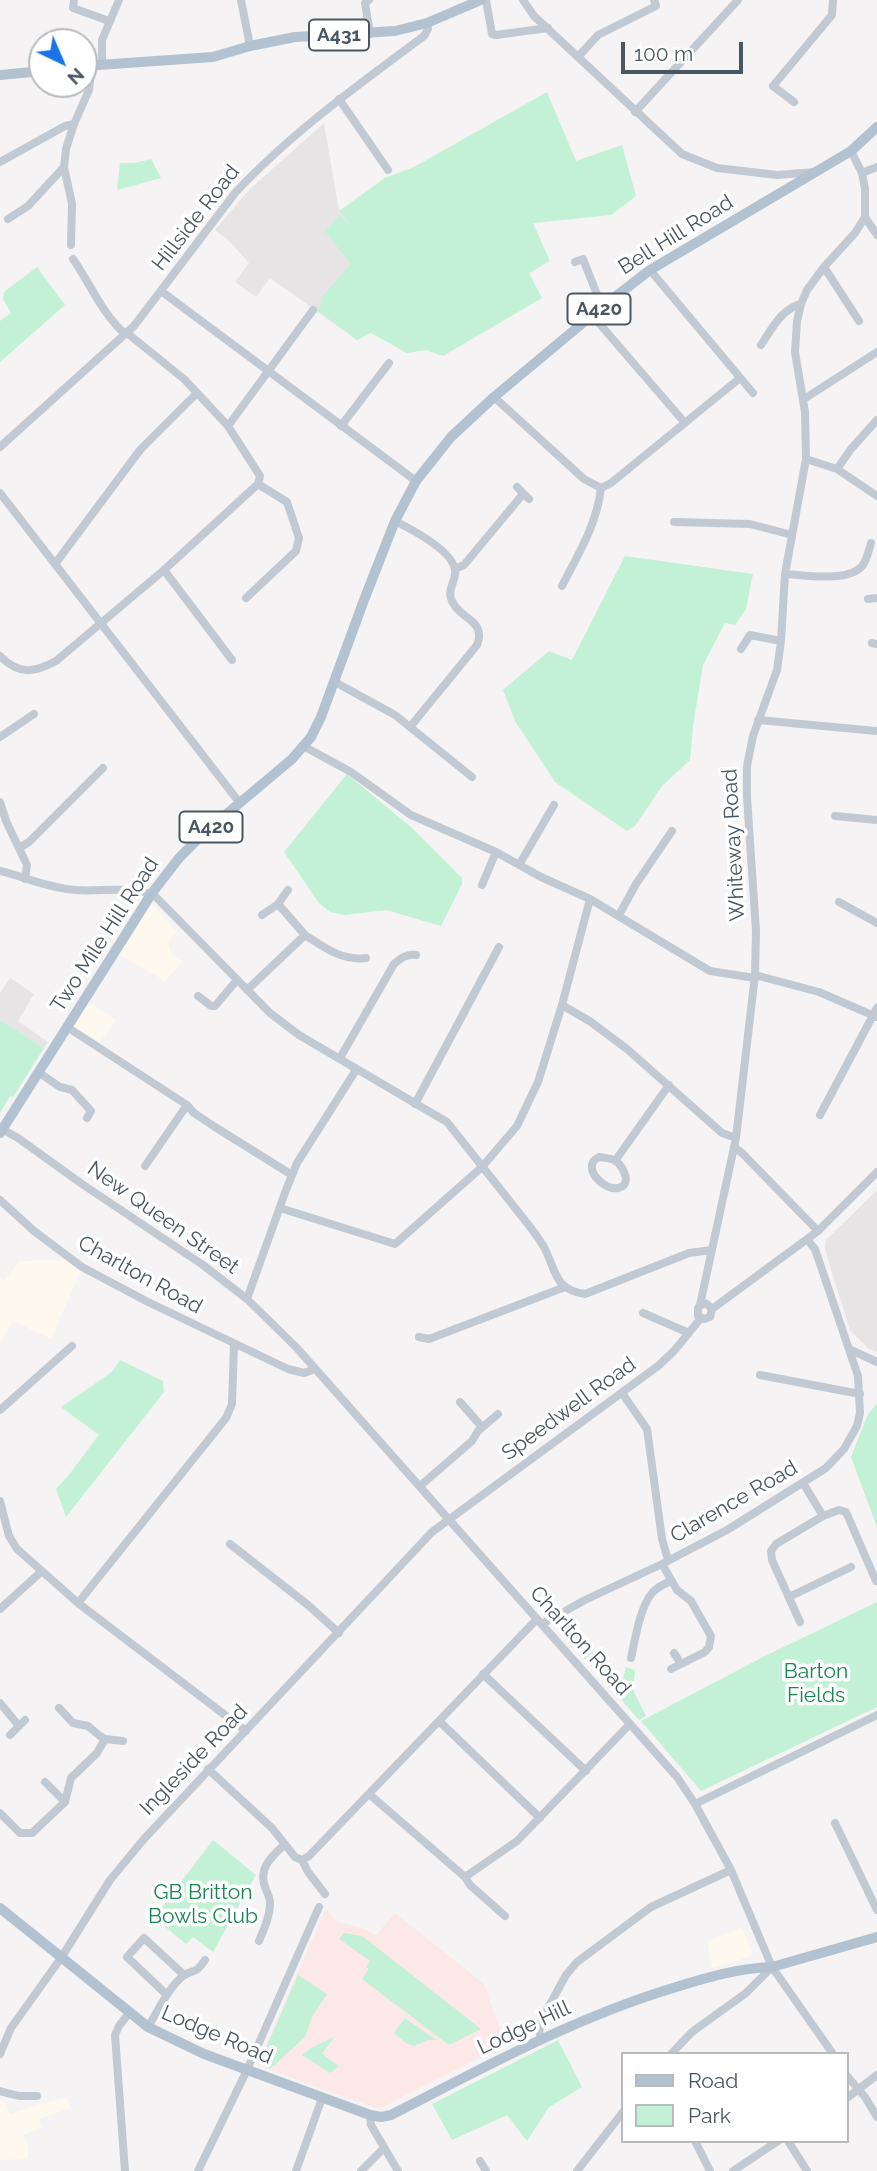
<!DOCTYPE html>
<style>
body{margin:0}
#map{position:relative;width:877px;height:2171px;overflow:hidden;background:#f5f3f3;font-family:Raleway,sans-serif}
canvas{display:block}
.legend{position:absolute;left:621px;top:2052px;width:228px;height:91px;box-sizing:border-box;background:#fff;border:2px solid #b7bbc0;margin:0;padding:9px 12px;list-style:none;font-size:21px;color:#4a5661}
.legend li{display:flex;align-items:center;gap:14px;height:35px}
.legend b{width:35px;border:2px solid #b7bbc0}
.north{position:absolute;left:28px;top:28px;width:70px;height:70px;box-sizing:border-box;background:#fff;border:2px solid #b7bbc0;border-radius:50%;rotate:136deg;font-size:19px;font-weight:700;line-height:28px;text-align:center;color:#4a5661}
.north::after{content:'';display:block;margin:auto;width:24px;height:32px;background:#1a73e8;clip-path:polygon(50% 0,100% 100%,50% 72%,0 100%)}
.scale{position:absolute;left:621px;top:42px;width:122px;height:32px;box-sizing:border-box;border:4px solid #4a5661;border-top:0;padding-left:9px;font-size:21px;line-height:24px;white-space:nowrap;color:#4a5661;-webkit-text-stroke:5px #fff;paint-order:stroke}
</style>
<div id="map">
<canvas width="877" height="2171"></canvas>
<ul class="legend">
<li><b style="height:9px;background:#b3c2d1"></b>Road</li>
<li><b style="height:19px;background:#c3f1d5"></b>Park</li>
</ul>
<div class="north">N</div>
<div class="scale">100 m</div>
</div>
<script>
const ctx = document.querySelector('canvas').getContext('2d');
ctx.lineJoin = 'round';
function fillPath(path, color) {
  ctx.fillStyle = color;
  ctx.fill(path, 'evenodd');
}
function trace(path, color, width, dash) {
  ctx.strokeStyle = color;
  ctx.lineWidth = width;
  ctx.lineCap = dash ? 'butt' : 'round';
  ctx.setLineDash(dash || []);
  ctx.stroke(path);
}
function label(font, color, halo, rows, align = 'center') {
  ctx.font = font + ' Raleway,sans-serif';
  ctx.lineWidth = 7;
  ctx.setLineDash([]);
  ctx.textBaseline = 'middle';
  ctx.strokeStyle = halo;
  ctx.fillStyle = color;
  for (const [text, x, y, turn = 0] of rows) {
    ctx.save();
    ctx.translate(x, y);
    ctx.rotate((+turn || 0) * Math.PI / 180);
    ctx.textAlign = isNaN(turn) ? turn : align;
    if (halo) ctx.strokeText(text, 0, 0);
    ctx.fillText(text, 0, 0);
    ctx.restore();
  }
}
fillPath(new Path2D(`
 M151,903L177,932L168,942L171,953L182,962L165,981L119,954Z
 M88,1002L116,1020L100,1042L73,1026Z
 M66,1260L81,1271L51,1339L13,1321L0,1342V1277L4,1280L20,1261Z
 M742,1928L752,1953L751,1956L712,1968L707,1941Z
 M66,2097L71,2108L39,2119L42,2128L23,2135L28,2145V2159L0,2160V2100L5,2102L10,2114Z`), '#fdf9ef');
fillPath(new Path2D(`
 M324,123L339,211L422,305L357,340L270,278L256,297L235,282L249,263L228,240L215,230L249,190Z
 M10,978L34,994L18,1021L48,1042L44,1048L0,1020V993Z
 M877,1190V1352L869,1349L850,1330L825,1250L826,1240Z`), '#e6e4e5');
fillPath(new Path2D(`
 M326,1909L338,1922L359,1927L376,1935L395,1913L484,1984L503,2039L500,2047L379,2109L257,2065Z`), '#fce8e6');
fillPath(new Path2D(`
 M547,92L576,161L622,145L636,196L611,215L533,223L550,261L529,273L542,298L443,356L426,350L407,353L371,333L357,340L317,310L323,302L320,299L351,264L325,231L340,215L357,232L339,211L385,178L414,167Z
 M151,159L161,178L117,190L120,163H135Z
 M37,267L65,305L0,362V321L11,313L3,299L4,292Z
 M625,556L753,574L746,609L735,625L725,623L703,665L693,726L690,760L662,786L635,826L627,831L555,782L515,721L503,690L549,651L572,660Z
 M347,774L412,828L462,878V884L441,926L386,910L345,915L330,912L319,903L284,852Z
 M0,1020L44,1048L13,1097L10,1096L0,1113Z
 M120,1360L163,1381L164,1392L66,1517L56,1489L68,1476L99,1435L61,1407L112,1372Z
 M877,1403V1527L851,1457L867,1416Z
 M877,1602V1707L701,1791L641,1721L763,1657Z
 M565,1619L567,1624L622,1682L626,1667L635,1670L633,1690L646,1716L639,1720L555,1625Z
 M213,1840L256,1875L213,1952L193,1937L186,1944L158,1921L167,1911L162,1907Z
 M344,1933L362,1936L481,2029L449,2045L362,1979L369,1969L366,1967L370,1961L339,1939Z
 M298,1975L327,1994L312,2017L305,2037L270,2069L259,2064Z
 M405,2018L436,2040H428L414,2046L406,2043L394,2033Z
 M334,2037L322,2054L339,2066L330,2073L302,2055L311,2048Z
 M558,2040L582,2087L549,2107L527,2141L507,2115L452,2140L432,2104Z`), '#c3f1d5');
trace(new Path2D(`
 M74,0L73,8L109,21
 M241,0L250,46
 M369,0L365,3L370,34
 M486,0L492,34L496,35L548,28
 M523,0L534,16L682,154L717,168L777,175L815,172
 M578,57L598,35L656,6L654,0
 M102,64V40L119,0
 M339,99L388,170
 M794,102L773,86L832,15L833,0
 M635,112L738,0
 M0,162L65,126L74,124
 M862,173L877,167
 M865,217L877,235
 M8,219L28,206L64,167
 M71,245L72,204L64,167L66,149L74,124L89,90L92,65
 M73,259C91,285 101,312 125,334
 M575,262L583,259L602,307
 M824,267L859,321
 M650,270L753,393
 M161,291L416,481
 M592,315L685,423
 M127,333L184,379L228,426L260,476L258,484L287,502L299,538L296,551L246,598
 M761,345C771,330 781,309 801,304
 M494,397L584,479L601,488
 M804,399L877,352
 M228,426L313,310
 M341,426L389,363
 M0,447L134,326L235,193C291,133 358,85 424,36L428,29L427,23
 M806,459L837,469L877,496
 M837,469L851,449L877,420
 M517,487L529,499
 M601,488L611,483L740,378
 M0,493L239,802
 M395,521C411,529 458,553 455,574C454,584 447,591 452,601C459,619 487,620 477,645L410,727
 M674,522L750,524L792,535
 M55,564L140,450L197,393
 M455,569L464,565L523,494
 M164,570L232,660
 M785,574C805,575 849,583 863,565C867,559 869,550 871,543
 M562,586C578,555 597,524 601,488
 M868,599L877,598
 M872,643L877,644
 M741,649L750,635L781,641
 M0,656C19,675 34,673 56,661L164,570L258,484
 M335,682L395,715L472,777
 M758,720L877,731
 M0,737L34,714
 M305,747L351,772L411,815L496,852L541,877L590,899L710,971L755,978
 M0,802L6,821L27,865L25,879
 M835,816L877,820
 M19,848L29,842L103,768
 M519,865L554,805
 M0,871C25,877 48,888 75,890C100,892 127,886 151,894
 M482,885L496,852
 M152,893L270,1013L299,1035L447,1122L531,1228C535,1234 540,1240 544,1247C556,1270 554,1290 585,1294L689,1253L712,1250
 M839,902L877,923
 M278,904L305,935
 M262,915L278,904L288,890
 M619,915L636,884L672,831
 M755,975L819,992L877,1017
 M247,990L305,935C325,948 342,961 366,958
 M198,996L211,1006H215L237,980
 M562,1005L591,1022L627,1049L722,1133L736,1138
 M67,1027L187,1105L194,1113L215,1127L292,1175
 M340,1058L394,964C401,958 406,954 416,955
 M38,1072L60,1087L72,1090L91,1111L87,1118
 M415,1104L499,947
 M820,1115L877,1008
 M0,1128L18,1138L82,1184L203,1265L247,1299L296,1347L677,1777L695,1804L731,1870L772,1967L833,2054
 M734,1147L742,1153L818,1231
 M599,1157C605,1158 611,1158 616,1161C623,1167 633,1185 618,1188C603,1191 580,1166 599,1157Z
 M615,1161L669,1085
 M145,1166L187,1105
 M0,1200L34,1231L82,1267L148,1302L288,1369L304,1373L315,1369
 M280,1208L395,1244L482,1167L517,1126L538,1082L562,1005L590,899
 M247,1299L286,1190L297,1163L356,1070
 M700,1305L736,1138L755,975L756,931L747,797V766L753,736L777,670L781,641L785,574L806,459L805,412L795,352L797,321L801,304L807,290L824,267L855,233L865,217V189L862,173L851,151
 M712,1309L707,1304L703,1303L698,1308V1316L704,1319L710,1317L712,1309L818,1231L877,1172
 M643,1313L689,1333
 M419,1337L429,1339L565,1287
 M851,1350L877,1362
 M760,1375L860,1394
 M622,1393L647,1429L662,1539L668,1560
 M460,1402L482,1427
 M0,1410L72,1346
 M803,1483L823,1516L839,1510L846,1512L876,1581
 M420,1486L472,1441L478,1431L498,1414
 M0,1501L9,1536L17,1549L78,1603L246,1731
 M230,1544L308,1605L339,1633
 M662,1564L677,1590L691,1601L711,1636L709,1647L705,1652L671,1669
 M789,1597L851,1567
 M78,1603L226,1418L232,1404L234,1344
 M0,1609L42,1571
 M800,1622L772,1560L771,1551L776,1544L823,1516
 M542,1624L585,1600L662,1564L727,1530L826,1468L844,1449L857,1426L860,1413L858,1376L815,1249L810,1243
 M674,1653L681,1664
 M631,1658C635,1640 640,1607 652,1593C656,1588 664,1584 671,1581
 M483,1674L586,1771
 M0,1703L19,1726
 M59,1708L73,1723L88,1726L100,1736L105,1739L123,1741
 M439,1721L540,1818
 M10,1735L25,1720
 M208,1769L272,1828L295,1857L302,1860
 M45,1782L65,1802
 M369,1794L465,1877L470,1885L505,1916
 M695,1804L877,1715
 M0,1813L20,1833H32L65,1802L71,1778L97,1753L105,1739
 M835,1823L877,1910
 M302,1860L309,1856L537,1619
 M302,1860L308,1872L325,1894
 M465,1877L517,1841L630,1724
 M259,1941C264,1929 270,1916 270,1903C270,1897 267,1893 265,1887C258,1868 272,1856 285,1844
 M167,1995L127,1957L144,1938L184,1975
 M148,2027C158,2011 168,1988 183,1976C194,1968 194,1976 205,1960
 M542,2039L539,2032L542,2019L566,1975L577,1962L651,1907L731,1870
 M0,2054L11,2028L61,1958L110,1880L144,1839L432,1532L658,1366L674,1351L701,1318
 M671,2054L692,2032L746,1993L772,1967
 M847,2076L865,2097L877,2117
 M0,2091L19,2096H37
 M847,2098L877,2075
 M370,2115L371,2125L398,2171
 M695,2141L710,2171
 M788,2141L807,2171
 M480,2161L486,2171
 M125,2171L115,2035L119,2026L129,2013
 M198,2171L247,2070L319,1907
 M296,2171L322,2098
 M361,2171L384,2148
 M577,2171L623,2112
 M733,2171L778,2141`), '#c1cad2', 8);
trace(new Path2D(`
 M84,66L213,57L250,46L295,37L395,31L427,23L481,0
 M0,75L42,71
 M0,1133L152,893L179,858L204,833L292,759L311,737L321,717L364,600L395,521L416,481L451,437L494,397L602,307L650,270L851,151L877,127
 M0,1908L148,2027L204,2054L370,2115L381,2117L391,2115C483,2068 574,2018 673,1988C705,1978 738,1968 772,1967L877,1937`), '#b3c2d1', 10);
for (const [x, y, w] of [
 [339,35,60],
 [599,309,63],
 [211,827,63]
]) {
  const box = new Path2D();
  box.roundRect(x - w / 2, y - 15.5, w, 31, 5);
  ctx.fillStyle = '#fff';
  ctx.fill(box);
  trace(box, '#4a5661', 2);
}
label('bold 19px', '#4a5661', null, [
 ["A431",339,35],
 ["A420",599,309],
 ["A420",211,827]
]);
label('21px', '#4a5661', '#fff', [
 ["Hillside Road",196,218,-52],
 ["Bell Hill Road",676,235,-32],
 ["Whiteway Road",734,845,-93],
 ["Two Mile Hill Road",105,935,-57],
 ["New Queen Street",163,1218,35],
 ["Charlton Road",140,1275,29],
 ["Speedwell Road",569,1409,-36],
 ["Clarence Road",734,1502,-30],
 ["Charlton Road",580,1641,48],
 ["Ingleside Road",194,1760,-46],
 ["Lodge Hill",524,2028,-25],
 ["Lodge Road",217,2035,23]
]);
label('21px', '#17864f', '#fff', [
 ["Barton",816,1672],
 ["Fields",816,1696],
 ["GB Britton",203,1893],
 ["Bowls Club",203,1917]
]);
</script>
